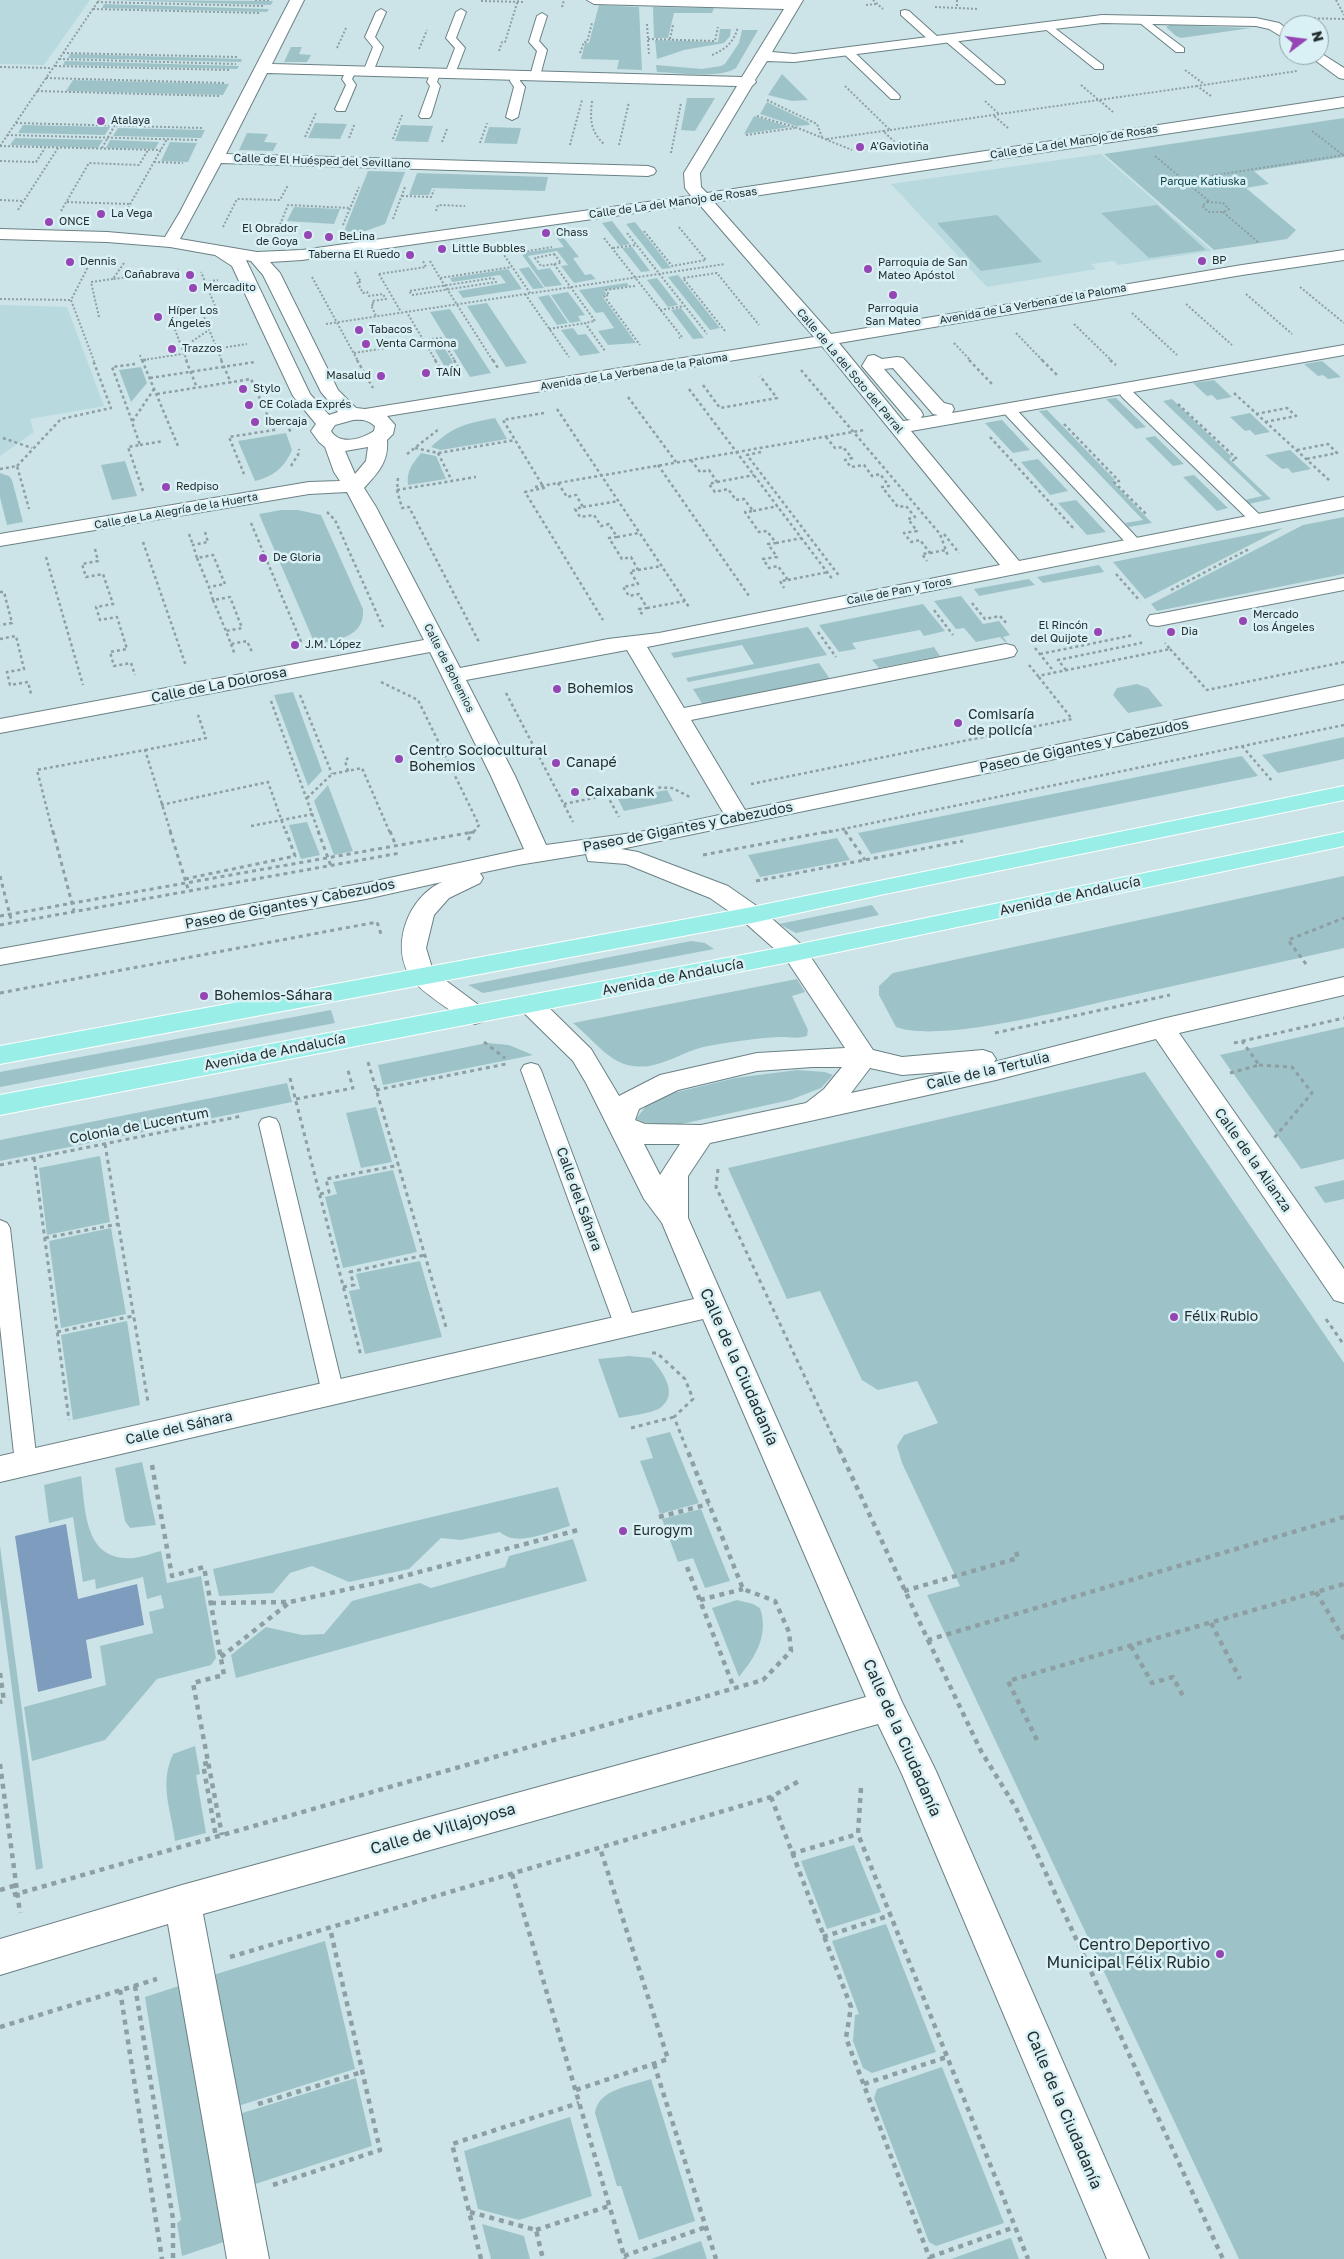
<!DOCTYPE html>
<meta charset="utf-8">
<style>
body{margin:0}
#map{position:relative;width:1344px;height:2259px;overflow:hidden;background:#cce4e8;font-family:"Golos Text",sans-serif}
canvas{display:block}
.north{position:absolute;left:1279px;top:15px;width:50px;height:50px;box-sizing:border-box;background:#d9f1f5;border:1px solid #91a3a6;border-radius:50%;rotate:75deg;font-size:14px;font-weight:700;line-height:20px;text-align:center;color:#252e2f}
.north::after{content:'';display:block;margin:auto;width:18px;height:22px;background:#9645b5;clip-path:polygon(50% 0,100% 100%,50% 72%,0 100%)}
</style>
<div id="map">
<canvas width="1344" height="2259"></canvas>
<div class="north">N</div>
</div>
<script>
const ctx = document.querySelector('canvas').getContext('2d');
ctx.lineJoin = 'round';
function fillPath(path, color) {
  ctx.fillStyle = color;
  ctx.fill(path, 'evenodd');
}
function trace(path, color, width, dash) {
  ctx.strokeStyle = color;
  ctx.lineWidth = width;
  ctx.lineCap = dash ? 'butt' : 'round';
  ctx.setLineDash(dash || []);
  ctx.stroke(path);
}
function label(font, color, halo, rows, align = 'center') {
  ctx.font = font + ' "Golos Text",sans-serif';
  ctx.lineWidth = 5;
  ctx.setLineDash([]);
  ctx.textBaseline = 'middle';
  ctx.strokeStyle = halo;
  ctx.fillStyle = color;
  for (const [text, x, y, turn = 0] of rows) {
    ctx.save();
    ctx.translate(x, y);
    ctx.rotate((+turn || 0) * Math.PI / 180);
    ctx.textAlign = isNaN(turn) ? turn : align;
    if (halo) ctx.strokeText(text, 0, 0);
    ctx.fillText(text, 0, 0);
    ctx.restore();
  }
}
fillPath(new Path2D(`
 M0,0H90L44,65L0,64Z
 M1101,154L1212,251L1118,265L1114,261L1091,264L1096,269L987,287L891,184Z
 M0,305L67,307L104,406L30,419L34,432L0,456Z`), '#b8d9de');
fillPath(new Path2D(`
 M107,0L273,1L271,5Z
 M104,4L269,9L267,12L102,8Z
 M599,5L639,7L642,70L617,69L619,60L581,59L585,43H589Z
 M653,7L714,8L712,13H674L668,38H654Z
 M1170,25L1249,28H1251L1181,38L1176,36L1166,27Z
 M720,29H731L730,36L724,43L684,50L657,59L655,40L718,42Z
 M742,30H758L736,68C720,79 677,73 657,72L656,65L702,69L721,66L725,64L739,43Z
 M291,47H302L299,54L311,55L307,62H284Z
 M70,54L242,59L241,62L68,58Z
 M65,61L239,66L237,69L63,65Z
 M782,74L808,100L792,101L768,95Z
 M73,80L229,84L223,95L66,91Z
 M687,98H715L695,131L681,130Z
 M767,102L808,122L810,125L796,126L760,114Z
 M754,116L790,127L744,134Z
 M1344,118V157L1254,171L1269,184L1246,188L1296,230L1287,239L1214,250L1104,154Z
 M315,123L347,124L340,139L308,138Z
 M23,125L110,127L105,135L18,133Z
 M401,125L433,126L428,142L395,141Z
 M489,127L521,128L517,144L484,143Z
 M118,128L205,130L201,138L113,136Z
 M247,133L268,134L264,142L277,143L273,151L239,150Z
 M15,138L103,140L98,148L10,145Z
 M110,140L159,142L155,149L106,148Z
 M170,142L197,143L188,162L161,161Z
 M368,171L405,172L385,224L357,234H343Z
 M417,173L548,177L545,191L432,188L429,195H409Z
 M1157,205L1206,250L1149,258L1101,213Z
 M294,207L340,209L334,224L287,221Z
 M997,215L1042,262L981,271L937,223Z
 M612,221L630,244L620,246L602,223Z
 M635,222L671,268L662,269L626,224Z
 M559,232L579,257L573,258L585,275L591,274L596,279L574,283L561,266L568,265L557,251L528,256L538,270L550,268L562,285L545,287L521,253L564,247L553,233Z
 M632,247L650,271L641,272L622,248Z
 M529,267L544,288L533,289L519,269Z
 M508,269L522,289L463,298L458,291L506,283L500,275L452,282L450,278Z
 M678,275L720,328L710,330L668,277Z
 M657,278L678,305L668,307L647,280Z
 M627,283L629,286L604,290L607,295L602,296L636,343L608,345L598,331L614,328L603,312L596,313L579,290Z
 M568,292L585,315L578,316L581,321L570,323L551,295Z
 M549,295L568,323L557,325L538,297Z
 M487,303L527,363L506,367L467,306Z
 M681,308L704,338L693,339L671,310Z
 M450,309L491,373L470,377L430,312Z
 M573,328L578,335L586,334L600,353L580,356L561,330Z
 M439,339L459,372L449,374L429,340Z
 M1322,361L1341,377L1328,379L1323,375L1318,376L1304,364Z
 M141,367L147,383L131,402L119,370Z
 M1214,380L1232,397L1217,400L1212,395L1207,396L1193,383Z
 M1116,398L1146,427L1136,429L1106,399Z
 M1172,399L1232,457L1229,459L1271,499L1249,504L1245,500L1262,496L1163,401Z
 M1047,410L1115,480L1112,481L1152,523L1129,527L1125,523L1143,520L1039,411Z
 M1250,413L1270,432L1255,435L1250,430L1245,431L1230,417Z
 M495,418L507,439L441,450L431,447C455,425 465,424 495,418Z
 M1002,420L1030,450L1013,453L985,423Z
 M286,433L292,450C285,467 273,477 255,481L238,441Z
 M1155,436L1184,464L1173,466L1145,438Z
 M1290,450L1311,469L1292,473L1288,468L1282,469L1265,455Z
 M421,453L436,456L446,479L408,485C406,471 413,463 421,453Z
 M1038,459L1068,491L1050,495L1021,462Z
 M125,461L137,496L112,500L101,465Z
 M0,473L9,476L12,480L23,522L7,525L0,497Z
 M1194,475L1228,508L1217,511L1183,477Z
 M1076,500L1106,532L1087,535L1058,503Z
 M281,510H298L321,515L363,609C365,637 338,640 315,644L259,514Z
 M1344,517V574L1157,611L1151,604L1303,525Z
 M1283,528L1145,599L1113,562Z
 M1099,565L1104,572L1043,583L1037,577Z
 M1029,579L1035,585L979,596L974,589Z
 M961,596L983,624L999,621L1010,635L1003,637L1007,642H1005L1000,637L976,642L964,628L956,629L934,601Z
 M923,604L945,631L924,636L920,630L852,643L856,649L839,652L819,625Z
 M808,627L827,655L688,682L686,678L754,664L742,645L674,658L671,653Z
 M934,647L940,656L879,668L872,660Z
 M819,663L830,679L703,705L693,689Z
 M1137,684L1148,688L1163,706L1128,713L1113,695L1117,688Z
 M293,692L322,771L308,786L274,695Z
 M1344,737V759L1278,773L1262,755Z
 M1242,756L1258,776L871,854L858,833Z
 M328,785L353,851L334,855L314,801Z
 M667,790L673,801L624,811L618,799Z
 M307,822L320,855L301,859L289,825Z
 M837,838L850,860L760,877L748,855Z
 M1344,876V948C1272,964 1200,980 1128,996C1077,1007 941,1044 896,1027L879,995V986L893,973Z
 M872,905L879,915L796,933L779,924Z
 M691,941L705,943L714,949L494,991L483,993L468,985Z
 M797,979L805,992L792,996L808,1030L807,1036C798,1039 790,1037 780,1037C756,1038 731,1042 708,1046C677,1052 657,1074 624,1064C605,1057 589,1036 573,1023Z
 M331,1010L335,1023L0,1087V1072Z
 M1344,1027V1159L1301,1169L1220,1055Z
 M487,1043L509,1045L533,1055L383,1085L378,1065Z
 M797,1070L825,1072L833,1075L821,1088L790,1100L677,1125L654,1126L636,1119L646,1106L665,1095L735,1078Z
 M1145,1072L1344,1363V2259H1239L927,1595L960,1586L902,1463L897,1446L904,1435L938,1423L917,1381L878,1390L862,1380L820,1291L787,1299L728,1168Z
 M287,1083L292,1102L0,1161V1140Z
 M376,1107L392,1162L361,1168L346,1113Z
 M100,1156L110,1222L47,1235L39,1168Z
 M393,1170L417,1252L343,1268L325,1197L337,1194L333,1182Z
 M1344,1180V1199L1325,1203L1314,1187Z
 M111,1228L126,1314L61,1328L49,1241Z
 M420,1261L442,1337L365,1354L349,1291L360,1289L356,1274Z
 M127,1321L140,1405L73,1420L61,1335Z
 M629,1356L651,1358C662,1371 680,1394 660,1408C653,1413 629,1416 619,1418L598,1359Z
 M670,1432L699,1503L660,1514L640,1461L653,1458L646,1438Z
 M142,1462L156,1525L130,1528L125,1521L115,1468Z
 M81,1476C86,1512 84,1562 134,1558C143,1557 152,1553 161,1551L167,1583L201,1576L216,1658L211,1665L157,1679L105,1740L32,1761L24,1707L106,1685L100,1646L153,1633L149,1612L164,1608L161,1595L147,1599L143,1577L96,1589L95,1579L83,1582L73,1517L49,1523L44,1485Z
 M558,1487L570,1526C550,1531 517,1548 500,1532L461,1540L441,1538L409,1569L349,1582L312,1566L290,1573L273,1593L219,1596L213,1569Z
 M701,1509L730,1581L705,1588L693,1558L678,1562L662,1519Z
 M573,1539L587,1581L236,1678L231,1655L266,1627L302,1635L324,1634L352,1601L420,1583L431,1588L505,1567L509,1556Z
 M0,1546L43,1868L36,1870L0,1598Z
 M737,1600L753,1604L760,1608C769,1635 756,1656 739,1677L712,1608Z
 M195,1746L200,1774L196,1775L206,1833L175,1841C171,1809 159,1785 173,1754Z
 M854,1845L881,1912L827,1929L801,1861Z
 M886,1924L936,2052L872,2073L863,2068L853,2041L855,2015L859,2014L832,1941Z
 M325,1941L355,2069L238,2106L213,1975Z
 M182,1985L227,2241L182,2256L177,2223L181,2220L145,1997Z
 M942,2067L1004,2223L936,2246L929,2242L874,2098L877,2089Z
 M356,2078L372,2146L252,2185L239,2114Z
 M651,2079L695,2221L639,2240L621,2186H617L595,2113C598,2089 631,2086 651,2079Z
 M570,2117L592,2196L519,2220L478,2209L464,2151Z
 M482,2224L524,2236L530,2259H491Z
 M1011,2238L1019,2259H951L1010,2238Z
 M701,2241L707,2259H651Z`), '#9dc3c9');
fillPath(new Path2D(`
 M66,1524L78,1599L137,1584L144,1625L86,1640L92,1678L38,1692L15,1536Z`), '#7e9cbe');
const lane = new Path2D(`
 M381,9L386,12L375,37L383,47L373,72L368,75L363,72L373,47L365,37L376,12Z
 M461,9L466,12L456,38L465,48L455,74L450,77L445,74L455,48L446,38L456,12Z
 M905,10L909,11L939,38V42H931L901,15V11Z
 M542,13L547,16L539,41L547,50L540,76L535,79L530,76L537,51L529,42L537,16Z
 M1144,18L1184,48V52H1176L1140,23L1139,21Z
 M1048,23L1103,65V69H1095L1044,28V24Z
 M948,35L952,36L1004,80L1005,82L1004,84H996L944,40V36Z
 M847,48L851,49L899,95L900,97L899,99H891L843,53L842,51Z
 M351,68L356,71L352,79L356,85L345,111H337L335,109L346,85L342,79L347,69Z
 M435,71L440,74L437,82L440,86L431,116L429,118H421L419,116L430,86L427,82L431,72Z
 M516,73L521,76L520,81L525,87L518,117L512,120L506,117L514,87L510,81L511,76Z
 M1127,390L1132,391L1262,517L1264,520L1262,523H1252L1122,397L1120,394L1122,391Z
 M1007,404L1012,405L1140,541L1142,544L1140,547H1130L1002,411L1000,408L1002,405Z
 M531,1063L538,1065L541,1070L637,1327L634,1333L626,1335L618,1333L615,1327L521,1070L524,1065Z
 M269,1117L276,1119L279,1124L344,1393L341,1399L333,1402L325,1399L322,1393L259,1124L262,1119Z
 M0,1220L7,1223L10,1228L37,1463L34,1470L26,1472L18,1470L15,1463L0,1326Z`);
const street = new Path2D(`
 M290,0H304L272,64L742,77L784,9L594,4L587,0H803L772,52L794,54L1102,15L1256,18L1279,23L1289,30V41L1269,29L1256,26L1102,23L794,62L767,61L755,80L756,82L752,86L700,173L701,187L707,193L1344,97V107L714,202L831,334L1242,265L1344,250V260L1242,275L839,343L903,421L911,420L907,419L862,366L868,356L874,355L882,359L897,357L903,358L944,403L952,405L954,409L952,413L1344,345V355L911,431L1019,561L1344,497V509L647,647L684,708L1006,644L1014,646L1017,651L1014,656L1006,658L691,720L745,810L1344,685V699L621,849L638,852L728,886L761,909L804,947L873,1050L902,1057L983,1050L992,1053L996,1059L994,1062L1162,1019L1344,977V995L1179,1033L1344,1269V1303L1334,1300L1156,1039L996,1080L710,1143L688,1176V1218L902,1702L936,1771L1149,2259H1107L902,1774L878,1724L203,1914L269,2259H227L168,1924L0,1975V1939L182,1885L866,1697L703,1319L0,1482V1456L694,1299L662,1223L644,1199L586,1083L573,1061L521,1010L517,1004L521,998L530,995L539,998L591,1049L619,1096L660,1075L757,1053L845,1048L786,959L743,921L710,898L626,864L588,861L586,854L518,865L480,873L483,878L480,883L449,898L434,915L426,948L433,971L484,1009L488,1015L484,1021L475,1024L466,1021C452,1011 421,992 412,979C389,947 408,897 442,882L366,899L0,965V949L366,883L524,849L491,776L430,652L0,733V719L424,640L347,492L309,494L0,546V534L309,482L340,481L334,472L325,447L319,442L311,431L316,424L293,396L232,266L215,255L170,247L107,242L0,239V229L107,232L165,237L180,212ZM267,73L737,86L684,173L685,188L691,196L302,250L257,252L180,239L221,163L648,176L654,174L656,171L654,168L648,166L226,154ZM699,204L814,337L365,409L356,408L338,390L280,273L270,262L302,260ZM246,260L251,261L263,275L321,392L338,412L329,415L310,394ZM822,346L1000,565L659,633L608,639L460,668L376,507L364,488C378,473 389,461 387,440L393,434L395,425L387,416ZM893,368L933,414L938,415L921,418L923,415L921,411L884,369ZM353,420C362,419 368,420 375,426L374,431C362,439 340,446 331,431L335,425ZM368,447L366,461L355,474L345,451ZM627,650L724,814L640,832L546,845L515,776L466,680ZM812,1067H842L824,1089L806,1103L701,1125L645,1124L635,1120L639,1109L678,1090L757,1071ZM870,1068L902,1075L955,1071L851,1093ZM644,1144H680L660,1175Z
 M1319,52L1344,68V79L1339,78L1308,55H1319Z
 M1344,578V590L1158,626L1150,625L1147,620L1150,615L1158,614Z`);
const primary = new Path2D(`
 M1344,786V800L880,895L752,923L0,1064V1046L752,907Z
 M1344,832V846L795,961L0,1115V1095L795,945Z`);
trace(lane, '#6b8184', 2);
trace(street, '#6b8184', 2);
trace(primary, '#fff', 2);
trace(new Path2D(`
 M255,0H269
 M873,0L883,9
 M957,0V8
 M1336,0L1344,15
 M481,1L525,2
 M97,2L264,6
 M866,5L876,4
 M562,7L564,0
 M935,7L979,9
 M93,9L261,13
 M1302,18L1344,19
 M647,24L649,55
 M648,39L715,41L718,27
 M670,39L673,25
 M337,48L346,28
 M419,49L427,30
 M499,51L502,42H505L518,0
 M63,53L238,57
 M580,53L584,42H587L592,23
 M712,55C726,49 734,42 738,27
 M59,59L236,64
 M55,66L231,70
 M0,67L52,68
 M1185,70L1204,84
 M46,78L225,83
 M1081,85L1113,112
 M845,86L890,130L883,131L897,144
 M37,91L219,96
 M1211,96L1197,86L1297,71
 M767,100L817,124L822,137
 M592,101C590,119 590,131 604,144
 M985,101L999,114
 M757,116L798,128L852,150
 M16,123L203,128
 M1008,128L993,115L1197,86
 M890,130L993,115
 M1312,131L1343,155
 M7,135L197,140
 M746,135L795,128
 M305,137L316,113
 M349,138L355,123
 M393,139L402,115
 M827,139L883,131
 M442,142L447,129
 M480,143L487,123
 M570,145L582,100
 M619,145L629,102
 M0,146L99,0
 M0,146L161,150
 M102,148L115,125
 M671,153L681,103
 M1155,156L1210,202
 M0,161L36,162L45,148
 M154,162L183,163
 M1184,180L1344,155
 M402,196L431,197L434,190
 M0,200L23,201
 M67,202L130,204
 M1207,202L1223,203L1229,209L1223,212H1209L1202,206Z
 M18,210L58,148
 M61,211L89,163L139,165L148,150
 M436,211L438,205L465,206
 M1223,212L1258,242
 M124,215L167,139
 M393,219L405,187
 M343,225L359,187
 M223,227L237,199L280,200L288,185
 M644,231L672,266L706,260L678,226
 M277,232L288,205L350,208
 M627,233L707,334
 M604,238L682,337L679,338
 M613,248L636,245
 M513,249L516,253L552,247
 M502,252L530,293
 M554,254L561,263L541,266L535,258Z
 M91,261L71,300L94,361
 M430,261L440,278L512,267
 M124,263L113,279L181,270
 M554,264L595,321L585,323L605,351
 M355,272L361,282H357L363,293L367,292L369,296L383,294L386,299L372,301L374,305H371L376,316
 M379,274L426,267L423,261
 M379,274L401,312
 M312,277L358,361
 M440,278L493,361
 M493,278L496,282L412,295L409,291Z
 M205,282L218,280
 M635,286L606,290L609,295L604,296L640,345
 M1300,287L1344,323
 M525,294L569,357
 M1246,294L1292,334
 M0,299L71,300
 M1186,304L1232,345
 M201,310L222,361
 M660,310L685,306
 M406,311L436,361
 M1132,313L1177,355
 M99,317L91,282L113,279
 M171,318L208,328
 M326,324L725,264
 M1074,324L1112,361
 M549,329L585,323
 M725,331L683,278L717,273L759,325
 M1016,333L1043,361
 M424,340L441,338L455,361
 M954,343L971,361
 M182,348L209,330
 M354,353L425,342
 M140,355L142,361
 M143,360L247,344
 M187,361L169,314L216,308L201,272`), '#8d9fa2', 2, [2, 2]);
trace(new Path2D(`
 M142,360L178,446
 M143,360H146
 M186,360L197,388
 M221,360L231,383
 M357,360L373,388
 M435,360L445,376
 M454,360L462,373H460
 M493,360L498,368
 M969,360L994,386
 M1042,360L1057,375
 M1110,360L1116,365
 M801,370L940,534L948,556
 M150,378L255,362
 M703,385L720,408L777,398L760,376
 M689,389L833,580
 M1234,393L1329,480
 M157,394L251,379L274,430L229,437L244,474
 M628,397L676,462
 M1178,404L1236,458L1232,459L1234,461
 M557,409L689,607
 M544,413L503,420L544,488L525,492L603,620
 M1256,414L1287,408L1296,416L1265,422
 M284,418L291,433
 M132,421L112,367L135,364
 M1064,424L1119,481L1114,482L1147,515
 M826,437L835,448L843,447L852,458L845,460L851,467L864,465L872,476L880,474L889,486L882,487L898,507L906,506L915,517L908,519L917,531L904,533L911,542L920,540L930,553L922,554L927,561
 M990,437L1075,530
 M3,438L32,448
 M140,445L163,441
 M415,448L438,453L515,440
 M1297,450L1328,444L1337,453L1306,459
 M761,452L747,455L840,577
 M438,453L452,481
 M407,454L439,429
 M691,460L700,472L709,470L717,482L709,484L715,492L728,489L736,500L744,499L753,511L745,512L759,532L767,531L776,543L768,544L777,557L763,559L769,568L778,566L788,580L780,581L784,588
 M658,465L749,596
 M17,466L61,419L111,408L93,360
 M291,466L299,453V449
 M0,469L17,466L29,509
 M398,478L397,490L402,508L409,507L480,644
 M717,482L754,475
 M558,483L567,497L576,495L583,507L575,509L580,517L594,515L601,526L609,524L617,537L609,538L622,559L631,557L638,570L630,571L638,584L623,587L629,596L639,594L647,608L639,609L643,616
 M535,487L864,430
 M397,490L476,477
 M143,491L128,447L140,445L132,422L154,389
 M583,507L618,501
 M753,511L778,506
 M327,512L335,520L383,627
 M251,523L302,644
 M205,532L208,542L193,545L197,558L213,555L225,584L209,587L213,600L230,597L242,628L226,631L231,644L247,641L252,652
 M189,534L193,545
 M944,534L959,553
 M617,537L639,533
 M143,542L186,666
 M776,543L802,538
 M95,549L98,561L82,564L86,577L103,574L113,604L96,607L100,620L117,617L127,649L110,652L114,666L131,663L135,675
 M930,553L946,550
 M46,557L83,685
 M197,558L209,587
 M638,570L661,566
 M1116,574L1140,601
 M788,580L828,572
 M1171,590L1249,549
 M0,592H4L12,623L0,625
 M213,600L226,631
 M972,603L985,619L1000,616L1008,625
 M647,608L685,601
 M934,610L953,635
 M818,632L836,657
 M0,639L16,636L24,669L7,672L10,685L28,682L31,694
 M231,644L235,655
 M1035,648L1055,673
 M1170,649L1207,690L1344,662
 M1040,654L1134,635
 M1029,665L1038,676L1170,649L1165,643
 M1066,670L1058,660L1141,643L1139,640
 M381,682L418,700L479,825L473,833
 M506,693L573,822
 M300,695L332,774
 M271,701L319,833
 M1242,746L1272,781
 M145,750L206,738L198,715
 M348,771L345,761L349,757
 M751,784L1072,719L1038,676
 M607,795L619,817
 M307,798L332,774L362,768L390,833
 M564,804L647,787L672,788L690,797
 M161,805L268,782L286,833
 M251,826L313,814
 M843,828L846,833
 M53,833L37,770L145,750L171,833
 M469,833L473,832
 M824,833L1344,725`), '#8d9fa2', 2.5, [3, 3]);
trace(new Path2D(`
 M53,831L74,911
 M170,831L189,892
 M318,831L331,866
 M390,831L396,846
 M845,831L865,860
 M468,840L474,831
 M703,855L831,831
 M0,876L12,923
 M185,879L295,856L286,831
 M756,881L963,841
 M0,916L473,832
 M0,925L400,853
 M1306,964L1288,940L1344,918
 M0,993L377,922L382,937
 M995,1033L1170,995
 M484,1042L505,1058
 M1234,1043L1344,1018
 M368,1062L446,1327
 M1259,1065L1292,1067L1312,1093L1274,1138
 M1230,1073L1259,1065L1242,1041
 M290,1078L361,1356
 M376,1090L506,1064
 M296,1099L353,1088L347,1067
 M105,1144L148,1402
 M34,1158L69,1420
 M0,1165L242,1116
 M718,1169L716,1187L839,1450
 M320,1194L329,1192L326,1179L399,1165
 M45,1238L118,1224
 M343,1287L354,1285L350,1272L425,1255
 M1326,1319L1344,1345
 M57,1332L133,1316
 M652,1353H657L685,1379L693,1399L674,1417L687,1450
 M631,1428L674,1417`), '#8d9fa2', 3, [4, 4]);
trace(new Path2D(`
 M839,1449L928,1640L1344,1517
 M152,1465L172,1576L204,1567L224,1675L193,1683L222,1835
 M659,1517L709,1504
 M687,1567L734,1688
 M904,1591L1018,1558L1016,1552
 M1316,1592L1344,1639
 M700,1600L743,1589
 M211,1603L290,1602L389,1580L578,1530
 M1211,1623L1240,1679
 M928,1640L981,1751L1016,1808L1223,2259
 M1131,1646L1152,1683L1173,1677L1183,1696
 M221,1657L290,1602
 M0,1673L4,1701L0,1702
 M1037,1740L1008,1681L1344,1584
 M208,1763L203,1764L216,1837
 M0,1764L20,1913
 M861,1788L858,1834L1028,2259
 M771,1797L851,2007L846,2038L930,2259
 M791,1854L858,1834
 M512,1874L625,2259
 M0,1890L17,1885
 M13,1895L763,1680L791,1651L789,1632L775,1601L743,1589L687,1449
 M823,1937L891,1915
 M230,1957L771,1797L801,1780
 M135,1986L173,2219V2259
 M120,1990L162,2259
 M0,2027L157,1979
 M654,2064L716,2259
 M864,2084L947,2057
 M576,2090L668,2059L600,1848
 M258,2104L362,2072
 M273,2185L380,2150L330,1928
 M470,2212L536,2230L543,2259
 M536,2230L609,2206
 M624,2256L706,2227
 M930,2257L1015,2227
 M481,2259L452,2144L579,2103`), '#8d9fa2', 4.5, [5, 5]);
fillPath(lane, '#fff');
fillPath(street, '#fff');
fillPath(primary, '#99efe7');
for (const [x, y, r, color] of [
 [101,121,5,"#9645b5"],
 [860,147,5,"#9645b5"],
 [101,214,5,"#9645b5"],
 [49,222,5,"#9645b5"],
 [546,233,5,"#9645b5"],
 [308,235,5,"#9645b5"],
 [329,237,5,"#9645b5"],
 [442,249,5,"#9645b5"],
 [410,255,5,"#9645b5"],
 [1202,261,5,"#9645b5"],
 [70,262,5,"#9645b5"],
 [868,269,5,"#9645b5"],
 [190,275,5,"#9645b5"],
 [193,288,5,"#9645b5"],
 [893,295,5,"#9645b5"],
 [158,317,5,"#9645b5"],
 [359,330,5,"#9645b5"],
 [366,344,5,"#9645b5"],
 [172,349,5,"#9645b5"],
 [426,373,5,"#9645b5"],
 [381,376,5,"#9645b5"],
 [243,389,5,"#9645b5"],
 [249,405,5,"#9645b5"],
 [255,422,5,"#9645b5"],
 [166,487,5,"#9645b5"],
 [263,558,5,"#9645b5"],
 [1243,621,5,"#9645b5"],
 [1098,632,5,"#9645b5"],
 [1171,632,5,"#9645b5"],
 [295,645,5,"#9645b5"],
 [557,689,5,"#9645b5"],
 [958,723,5,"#9645b5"],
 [399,759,5,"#9645b5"],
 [556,763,5,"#9645b5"],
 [575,792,5,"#9645b5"],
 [204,996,5,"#9645b5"],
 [1174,1317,5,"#9645b5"],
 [623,1531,5,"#9645b5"],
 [1220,1954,5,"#9645b5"]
]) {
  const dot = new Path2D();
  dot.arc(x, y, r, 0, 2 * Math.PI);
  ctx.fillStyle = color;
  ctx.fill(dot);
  trace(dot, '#d9f1f5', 2);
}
label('11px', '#252e2f', '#d9f1f5', [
 ["Atalaya",111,121],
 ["A'Gaviotiña",870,147],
 ["La Vega",111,214],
 ["ONCE",59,222],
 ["El Obrador",298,229,"right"],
 ["de Goya",298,242,"right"],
 ["Chass",556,233],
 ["BeLina",339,237],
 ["Little Bubbles",452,249],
 ["Taberna El Ruedo",400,255,"right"],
 ["BP",1212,261],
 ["Dennis",80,262],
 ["Parroquia de San",878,263],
 ["Mateo Apóstol",878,276],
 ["Cañabrava",180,275,"right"],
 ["Mercadito",203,288],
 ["Parroquia",893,309,"center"],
 ["San Mateo",893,322,"center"],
 ["Híper Los",168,311],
 ["Ángeles",168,324],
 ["Tabacos",369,330],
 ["Venta Carmona",376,344],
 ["Trazzos",182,349],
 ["TAÍN",436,373],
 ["Masalud",371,376,"right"],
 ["Stylo",253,389],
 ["CE Colada Exprés",259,405],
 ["Ibercaja",265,422],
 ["Redpiso",176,487],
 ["De Gloria",273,558],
 ["Mercado",1253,615],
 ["los Ángeles",1253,628],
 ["El Rincón",1088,626,"right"],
 ["del Quijote",1088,639,"right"],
 ["Dia",1181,632],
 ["J.M. López",305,645]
], 'left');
label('11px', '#252e2f', '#d9f1f5', [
 ["Calle de La del Manojo de Rosas",1074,142,-9],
 ["Calle de El Huésped del Sevillano",322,161,2],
 ["Calle de La del Manojo de Rosas",673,203,-8],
 ["Avenida de La Verbena de la Paloma",1033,304,-10],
 ["Calle de La del Soto del Parral",850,371,50],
 ["Avenida de La Verbena de la Paloma",634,372,-9],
 ["Calle de La Alegría de la Huerta",176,511,-10],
 ["Calle de Pan y Toros",899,591,-11],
 ["Calle de Bohemios",449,668,63]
]);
label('11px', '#11454c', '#d9f1f5', [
 ["Parque Katiuska",1203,182]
]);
label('14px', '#252e2f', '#d9f1f5', [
 ["Calle de La Dolorosa",219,685,-11],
 ["Paseo de Gigantes y Cabezudos",1084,746,-12],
 ["Paseo de Gigantes y Cabezudos",688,827,-11],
 ["Avenida de Andalucía",1070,896,-12],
 ["Paseo de Gigantes y Cabezudos",290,904,-11],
 ["Avenida de Andalucía",673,977,-11],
 ["Avenida de Andalucía",275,1052,-11],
 ["Calle de la Tertulia",988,1071,-13],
 ["Colonia de Lucentum",139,1126,-11],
 ["Calle de la Alianza",1253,1160,55],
 ["Calle del Sáhara",579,1199,70],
 ["Calle del Sáhara",179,1428,-13]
]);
label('14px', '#252e2f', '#d9f1f5', [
 ["Bohemios",567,689],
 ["Comisaría",968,715],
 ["de policía",968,731],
 ["Centro Sociocultural",409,751],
 ["Bohemios",409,767],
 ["Canapé",566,763],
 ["Caixabank",585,792],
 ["Bohemios-Sáhara",214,996],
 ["Félix Rubio",1184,1317],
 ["Eurogym",633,1531]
], 'left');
label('16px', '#252e2f', '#d9f1f5', [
 ["Calle de la Ciudadanía",739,1367,66],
 ["Calle de la Ciudadanía",902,1738,66],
 ["Calle de Villajoyosa",443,1829,-16],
 ["Calle de la Ciudadanía",1064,2110,67]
]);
label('16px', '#252e2f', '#d9f1f5', [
 ["Centro Deportivo",1210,1945],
 ["Municipal Félix Rubio",1210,1963]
], 'right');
</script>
